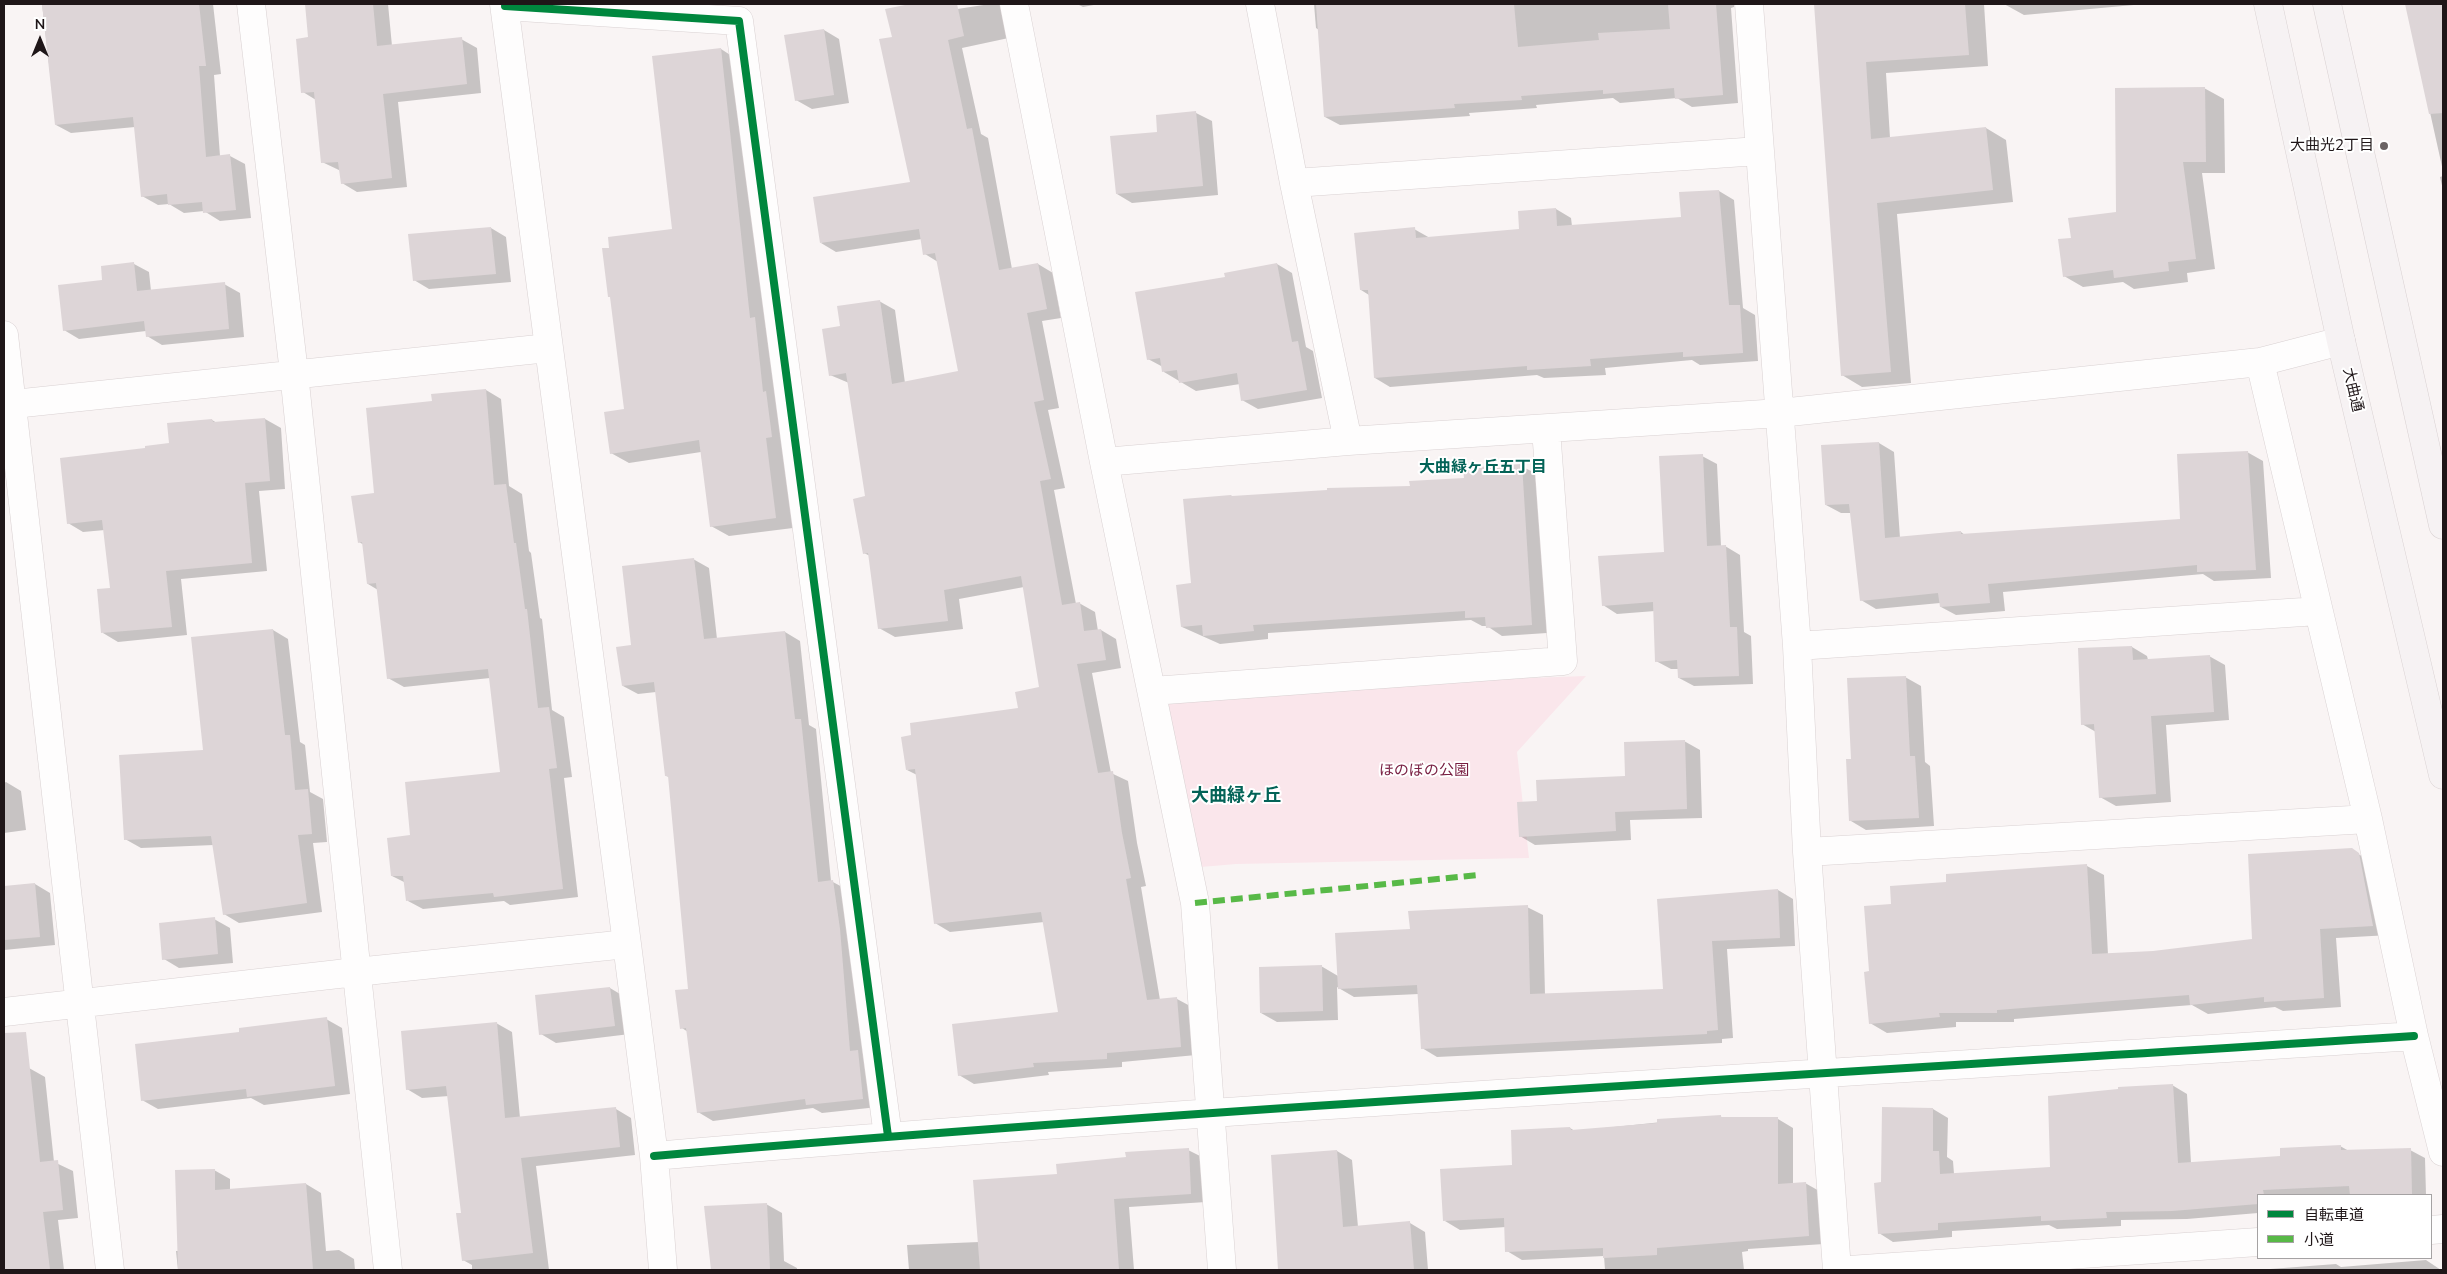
<!DOCTYPE html>
<meta charset="utf-8">
<style>
body{margin:0}
#map{position:relative;width:2447px;height:1274px;overflow:hidden;background:#f9f4f4;font-family:"Nunito Sans","Noto Sans JP",sans-serif}
canvas{display:block}
.frame{position:absolute;inset:0;border:5px solid #1f1618;pointer-events:none}
.legend{position:absolute;left:2257px;top:1194px;width:175px;height:65px;box-sizing:border-box;background:#fff;border:1px solid #a5a2a3;margin:0;padding:6px 9px;list-style:none;font-size:15px;color:#1f1618}
.legend li{display:flex;align-items:center;gap:10px;height:25px}
.legend b{width:25px;border:1px solid #a5a2a3}
.north{position:absolute;left:15px;top:15px;width:50px;height:50px;-webkit-text-stroke:4px #fff;paint-order:stroke;rotate:0deg;font-size:14px;font-weight:700;line-height:20px;text-align:center;color:#1f1618}
.north::after{content:'';display:block;margin:auto;width:18px;height:22px;background:#1f1618;clip-path:polygon(50% 0,100% 100%,50% 72%,0 100%)}
</style>
<div id="map">
<canvas width="2447" height="1274"></canvas>
<div class="frame"></div>
<ul class="legend">
<li><b style="height:6px;background:#00873e"></b>自転車道</li>
<li><b style="height:6px;background:#58b947"></b>小道</li>
</ul>
<div class="north">N</div>
</div>
<script>
const ctx = document.querySelector('canvas').getContext('2d');
ctx.lineJoin = 'round';
function fillPath(path, color) {
  ctx.fillStyle = color;
  ctx.fill(path, 'evenodd');
}
function trace(path, color, width, dash) {
  ctx.strokeStyle = color;
  ctx.lineWidth = width;
  ctx.lineCap = dash ? 'butt' : 'round';
  ctx.setLineDash(dash || []);
  ctx.stroke(path);
}
function label(font, color, halo, rows, align = 'center') {
  ctx.font = font + ' "Nunito Sans","Noto Sans JP",sans-serif';
  ctx.lineWidth = 4;
  ctx.setLineDash([]);
  ctx.textBaseline = 'middle';
  ctx.strokeStyle = halo;
  ctx.fillStyle = color;
  for (const [text, x, y, turn = 0] of rows) {
    ctx.save();
    ctx.translate(x, y);
    ctx.rotate((+turn || 0) * Math.PI / 180);
    ctx.textAlign = isNaN(turn) ? turn : align;
    if (halo) ctx.strokeText(text, 0, 0);
    ctx.fillText(text, 0, 0);
    ctx.restore();
  }
}
fillPath(new Path2D(`
 M1586,676L1517,752L1529,858L1236,864L1189,868L1152,691Z`), '#fae6eb');
fillPath(new Path2D(`
 M42,4H213L221,74L214,75L220,156H230L245,164L251,218L220,221L204,211L184,213L169,204L158,205L142,196L135,127L71,133L56,125Z
 M306,4H388L392,46L461,39L477,48L481,93L398,102L407,187L357,192L342,183L341,171L322,162L316,100L303,92L310,39Z
 M990,4H1001L1018,36L962,48L981,134L988,138L1012,269L1038,264L1053,273L1061,318L1042,321L1059,408L1048,410L1065,488L1054,490L1076,604L1079,603L1095,612L1098,631L1101,630L1116,639L1121,668L1092,673L1111,773L1128,781L1137,843L1146,886L1141,887L1160,1000L1177,999L1192,1007L1196,1055L1122,1062V1067L1048,1072L1049,1075L974,1084L959,1075L1060,1013L1044,922L950,932L935,923L917,775L907,770L1019,709L1041,688L1024,587L959,599L963,629L895,637L879,628L870,556L864,553L866,497L849,383L830,375L842,327L879,301L895,310L905,383L960,372L938,262L925,254L922,239L836,252L821,243L912,183L892,19Z
 M1077,4H1099L1083,7Z
 M1189,4H1209V5Z
 M1314,4H1734V7L1731,8L1738,103L1692,107L1677,98L1620,103L1613,98L1536,105L1537,108L1469,113L1470,116L1340,125L1325,117L1319,30L1316,28Z
 M1816,4H1984L1988,66L1886,73L1890,138L1986,128L2006,140L2013,202L1897,214L1911,383L1862,387L1842,375Z
 M2004,4H2145L2024,15Z
 M2406,4H2443V171Z
 M824,30L839,39L849,103L812,109L796,100Z
 M721,49L738,60L793,528L729,536L711,526L701,452L629,463L611,453L625,410L611,249L674,231Z
 M2204,88L2224,99L2225,173H2202L2215,269L2187,273L2188,282L2134,289L2123,282L2083,287L2064,276L2072,239L2117,213Z
 M1196,113L1212,121L1218,195L1132,203L1117,194L1159,133L1157,116Z
 M2443,176V190L2440,177Z
 M1719,191L1734,200L1743,308L1755,315L1758,361L1700,365L1692,360L1605,368L1606,375L1544,378L1537,375L1390,387L1375,378L1369,295L1361,290L1414,229L1430,238L1520,230L1556,209L1571,218L1572,226L1682,218Z
 M491,228L506,237L511,282L429,289L414,280Z
 M134,264L149,272L151,291L224,284L240,293L244,337L162,345L147,336L146,331L79,339L64,330L104,281Z
 M1277,264L1292,273L1306,347L1313,351L1322,398L1258,409L1242,400L1240,384L1196,391L1164,372L1163,367L1148,359L1226,278Z
 M486,390L501,399L509,486L522,494L529,551L531,553L540,618L542,619L552,710L564,717L572,777L564,778L578,897L510,905L504,901L423,909L408,901L406,883L392,876L412,836L502,773L490,678L404,687L388,678L378,590L368,584L364,545L359,542L375,494L433,402Z
 M265,419L281,428L285,489L259,491L267,571L181,579L187,635L118,642L103,633L112,589L105,530L83,532L68,523L146,449L170,444L212,420L217,423Z
 M1879,443L1894,452L1900,538L1961,532L1965,535L2181,520L2247,452L2263,461L2271,578L2214,581L2203,574L2003,592L2005,611L1956,615L1941,607L1940,603L1876,609L1861,600L1852,513H1841L1826,505Z
 M1702,456L1717,464L1721,546H1725L1740,555L1744,632L1751,636L1753,684L1694,686L1679,678V669H1671L1656,661L1655,611L1617,614L1603,605L1665,553Z
 M1521,466L1537,474L1547,633L1502,636L1487,626H1482L1471,620L1268,633V639L1220,644L1182,627L1192,585L1234,498L1411,488L1465,479Z
 M693,559L709,568L717,639L785,632L800,641L809,725L816,729L831,881L848,890L878,1107L822,1113L813,1108L713,1121L698,1112L688,1032L682,1028L689,990L669,777L666,776L656,692L638,694L623,686L633,646Z
 M273,630L288,639L300,742L305,745L310,792L323,799L327,842L313,843L322,912L239,923L224,914L214,845L141,848L125,839L204,751Z
 M2132,647L2147,656L2148,660L2209,656L2225,665L2229,720L2166,725L2171,802L2116,806L2100,797L2096,732L2082,724Z
 M1905,677L1921,686L1925,762L1930,766L1934,826L1866,830L1851,821L1852,760Z
 M1684,741L1700,750L1702,818L1630,820L1631,840L1535,845L1520,836L1538,802L1627,777Z
 M6,782L21,791L26,830L4,833V783Z
 M2351,850L2376,864L2390,935L2336,938L2341,1007L2283,1011L2275,1007L2208,1014L2192,1005L2014,1019V1022H1956V1027L1887,1033L1870,1023V973L1893,905L1947,883L2087,866L2104,875L2108,955L2153,952L2254,940Z
 M35,884L50,893L55,945L4,950V887Z
 M1778,890L1793,899L1795,946L1727,949L1733,1038L1722,1039V1043L1437,1057L1422,1048L1419,994L1354,997L1337,987L1338,1020L1277,1022L1261,1013L1321,966L1338,976L1411,930L1527,907L1543,915L1545,995L1665,990L1658,900Z
 M214,919L230,928L233,963L179,968L164,959Z
 M610,988L625,997L630,1034L556,1043L541,1034Z
 M326,1019L342,1028L350,1094L264,1105L251,1098L158,1109L142,1100L241,1033Z
 M496,1023L512,1032L520,1118L616,1109L631,1118L635,1155L536,1166L549,1270H472V1265L463,1260V1214L449,1096L422,1098L407,1089Z
 M29,1068L45,1077L54,1162L73,1171L78,1218L58,1220L64,1270H4V1070Z
 M2172,1085L2187,1094L2191,1163L2281,1157L2340,1146L2349,1151L2410,1150L2425,1158L2426,1195H2258V1213L2187,1219L2121,1220V1226L2057,1229L2049,1225L1952,1231V1237L1893,1242L1879,1233L1882,1183L1933,1109L1948,1118L1947,1157L1953,1161L1954,1174L2052,1168Z
 M1720,1116L1725,1119H1778L1793,1128V1184L1805,1183L1821,1192L1824,1244L1748,1249V1251L1742,1252L1744,1270H1605L1604,1256L1522,1260L1507,1251L1506,1227L1460,1230L1445,1221L1514,1166L1570,1128L1575,1131Z
 M1188,1150L1204,1158L1206,1202L1129,1207L1134,1270H909L907,1245L979,1242L1058,1176Z
 M1337,1151L1352,1160L1358,1227L1410,1223L1425,1232L1428,1270H1279L1273,1156Z
 M214,1170L230,1179V1190L306,1184L321,1193L326,1251L339,1250L354,1259L355,1270H178L176,1251H178Z
 M766,1204L782,1213L784,1261L797,1268V1270H712L706,1207Z
 M2426,1260L2441,1270H2257L2336,1264L2341,1267Z`), '#0003');
fillPath(new Path2D(`
 M42,4H199L206,66H199L206,157L230,154L236,210L203,213L202,202L168,205L167,194L141,197L133,117L55,125Z
 M305,4H373L377,46L462,37L467,84L383,94L392,178L341,184L338,162L321,163L314,92L301,93L296,39L308,37Z
 M910,4H957L964,36L948,40L967,129L972,128L999,270L1038,263L1047,309L1027,313L1044,400L1034,402L1051,479L1040,481L1062,605L1080,602L1084,631L1101,629L1106,660L1077,664L1098,773L1113,771L1122,833L1131,878L1126,879L1147,1000L1177,997L1181,1047L1107,1053V1059L1033,1063L1034,1067L958,1076L952,1024L1058,1012L1041,912L934,924L915,769L906,770L901,737L911,735L910,723L1018,708L1015,692L1039,687L1021,576L944,590L948,621L878,629L868,553L863,554L853,499L865,496L846,373L829,376L822,329L840,326L837,306L880,300L892,384L958,371L935,253L923,255L919,229L820,243L813,197L910,182L879,39L892,37L885,9Z
 M1316,4H1514L1518,47L1599,40L1598,33L1670,29L1668,4H1716L1723,95L1675,99L1674,88L1603,94V90L1521,96L1522,100L1454,104L1455,108L1324,117Z
 M1814,4H1965L1969,55L1866,62L1871,139L1986,127L1993,190L1877,203L1891,372L1841,376Z
 M2405,4H2443V113L2429,114Z
 M824,29L834,95L795,101L784,35Z
 M721,48L750,318L755,317L763,392L766,391L772,437L766,438L776,518L710,527L699,440L610,454L604,412L624,409L610,297H608L602,248H609L608,237L672,229L652,56Z
 M2205,87L2206,162H2183L2196,259L2168,262L2169,271L2114,278L2113,270L2063,277L2058,239L2071,238L2068,218L2116,212L2115,88Z
 M1196,111L1203,186L1116,194L1110,136L1157,132L1156,115Z
 M1719,190L1729,305H1740L1743,353L1683,357V352L1590,359L1591,366L1527,370V366L1374,378L1368,290H1360L1354,233L1415,227L1416,238L1519,229L1518,211L1556,208L1557,226L1681,217L1679,192Z
 M491,227L496,274L413,281L408,234Z
 M134,262L137,291L225,282L229,329L146,337L144,321L63,331L58,285L102,280L101,266Z
 M1277,263L1292,342L1298,341L1307,390L1241,401L1237,373L1179,383L1177,370L1162,372L1160,358L1147,360L1135,292L1225,277L1224,273Z
 M486,389L494,485L506,484L514,543H516L525,609H527L538,708L549,707L557,768L549,769L563,889L494,897L493,893L406,901L403,876H391L387,838L410,835L405,782L500,772L488,669L387,679L376,583L367,584L362,542L358,543L351,496L374,493L366,408L432,401L431,394Z
 M265,418L270,481L245,483L252,563L166,571L172,627L101,633L97,589L110,588L102,520L67,524L60,458L145,448V446L169,443L167,423L212,419L213,422Z
 M1879,442L1885,538L1961,531V534L2180,519L2177,454L2248,451L2256,570L2197,572V565L1988,584L1990,603L1940,607L1938,593L1860,601L1849,504L1825,505L1821,445Z
 M1703,454L1707,546L1726,545L1730,627H1737L1739,676L1678,678L1677,660L1655,662L1653,602L1602,606L1598,556L1664,552L1659,456Z
 M1522,464L1532,625L1486,628L1485,617L1465,618V611L1253,625L1254,631L1203,636L1202,625L1181,627L1176,585L1191,583L1183,499L1231,495L1232,496L1327,490V488L1410,486L1409,481L1464,478L1463,468Z
 M694,558L704,639L785,631L795,719H801L818,882L833,880L840,929L850,1051L858,1050L863,1099L806,1105L805,1099L697,1113L686,1028L680,1029L675,990L688,989L668,776H665L654,682L622,686L616,647L631,645L622,566Z
 M273,629L285,735H290L295,790L308,789L312,834L298,835L307,903L223,915L211,836L124,840L119,755L203,750L191,637Z
 M2132,646L2133,660L2210,655L2214,712L2151,716L2156,794L2099,798L2094,724L2081,725L2078,648Z
 M1906,676L1910,756H1915L1919,818L1849,821L1846,759H1851L1847,678Z
 M1685,740L1687,809L1615,812L1616,831L1519,837L1517,802L1537,801L1536,780L1625,776L1624,742Z
 M2352,848L2359,853L2373,926L2320,929L2324,998L2264,1002V997L2190,1005L2189,995L1997,1010V1013H1939L1940,1017L1869,1024L1864,972L1869,971L1864,906L1891,904L1890,886L1946,882V874L2087,864L2092,954L2153,951L2252,939L2248,854Z
 M35,883L40,937L4,940V886Z
 M1778,889L1780,938L1712,941L1718,1030L1707,1031V1034L1421,1049L1417,985L1338,989L1335,933L1410,929L1408,911L1528,905L1530,994L1663,989L1657,899Z
 M215,917L218,954L162,960L159,923Z
 M1322,965L1323,1011L1260,1013L1259,967Z
 M610,987L615,1026L539,1035L535,995Z
 M327,1017L335,1086L247,1097L246,1089L141,1101L135,1044L239,1032V1028Z
 M497,1022L505,1118L616,1107L620,1147L521,1158L533,1253L462,1261L456,1213H461L446,1086L406,1090L401,1031Z
 M26,1032L40,1162L58,1160L63,1210L43,1212L50,1270H4V1033Z
 M2173,1084L2178,1163L2280,1156V1148L2341,1145V1150L2411,1148L2412,1195H2350L2349,1186L2263,1190L2264,1195H2258V1204L2172,1211L2106,1212L2107,1218L2041,1221V1216L1938,1223V1230L1878,1234L1874,1183L1881,1182L1882,1107L1933,1108V1151H1939L1940,1174L2050,1167L2048,1096L2118,1089V1087Z
 M1721,1115V1117H1778V1184L1806,1182L1809,1236L1657,1248V1255L1603,1258V1248L1505,1252L1504,1218L1443,1221L1440,1169L1512,1165L1511,1130L1570,1127L1571,1130L1657,1123V1119Z
 M1189,1148L1191,1194L1114,1199L1119,1270H980L973,1180L1057,1174L1056,1164L1126,1157L1125,1152Z
 M1337,1150L1343,1227L1410,1221L1414,1270H1278L1271,1155Z
 M215,1169V1190L306,1183L313,1270H178L175,1170Z
 M767,1203L770,1270H711L704,1206Z`), '#ddd5d7');
const street = new Path2D(`
 M251,4L294,373L388,1270
 M504,4L627,944L654,1156L663,1270
 M1014,4L1104,462L1195,903L1222,1270
 M1260,4L1294,183L1348,441
 M1749,4L1797,646L1807,852L1837,1270
 M505,6L739,21L888,1136
 M1294,183L1759,151
 M4,335L110,1270
 M2260,362L2368,819L2414,1036L2443,1152
 M4,405L548,348
 M1104,462L1348,441L1780,413L2260,362L2341,341
 M1797,646L2318,611
 M1152,691L1563,661L1546,429
 M1807,852L2368,819
 M4,1012L356,972L627,944
 M654,1156C1240,1106 1827,1074 2414,1036
 M2431,1230L2443,1229
 M1849,1270L2258,1242`);
const secondary = new Path2D(`
 M2268,4L2341,341L2443,775
 M2327,4L2443,525`);
trace(street, '#d9d1d2', 29);
trace(secondary, '#d9d1d2', 29);
trace(street, '#fefdfd', 28);
trace(secondary, '#f6f2f3', 28);
trace(new Path2D(`
 M1195,903L1478,875`), '#58b947', 6, [12, 6]);
trace(new Path2D(`
 M505,6L739,21L888,1136
 M654,1156C1240,1106 1827,1074 2414,1036`), '#00873e', 8);
for (const [x, y, r, color] of [
 [2384,146,5,"#6b6465"]
]) {
  const dot = new Path2D();
  dot.arc(x, y, r, 0, 2 * Math.PI);
  ctx.fillStyle = color;
  ctx.fill(dot);
  trace(dot, '#fff', 2);
}
label('15px', '#1f1618', '#fff', [
 ["大曲光2丁目",2374,146]
], 'right');
label('15px', '#1f1618', '#fff', [
 ["大曲通",2352,390,77]
]);
label('15px', '#792043', '#fff', [
 ["ほのぼの公園",1424,771]
]);
label('bold 16px', '#036357', '#fff', [
 ["大曲緑ヶ丘五丁目",1483,468]
]);
label('bold 18px', '#036357', '#fff', [
 ["大曲緑ヶ丘",1236,797]
]);
</script>
